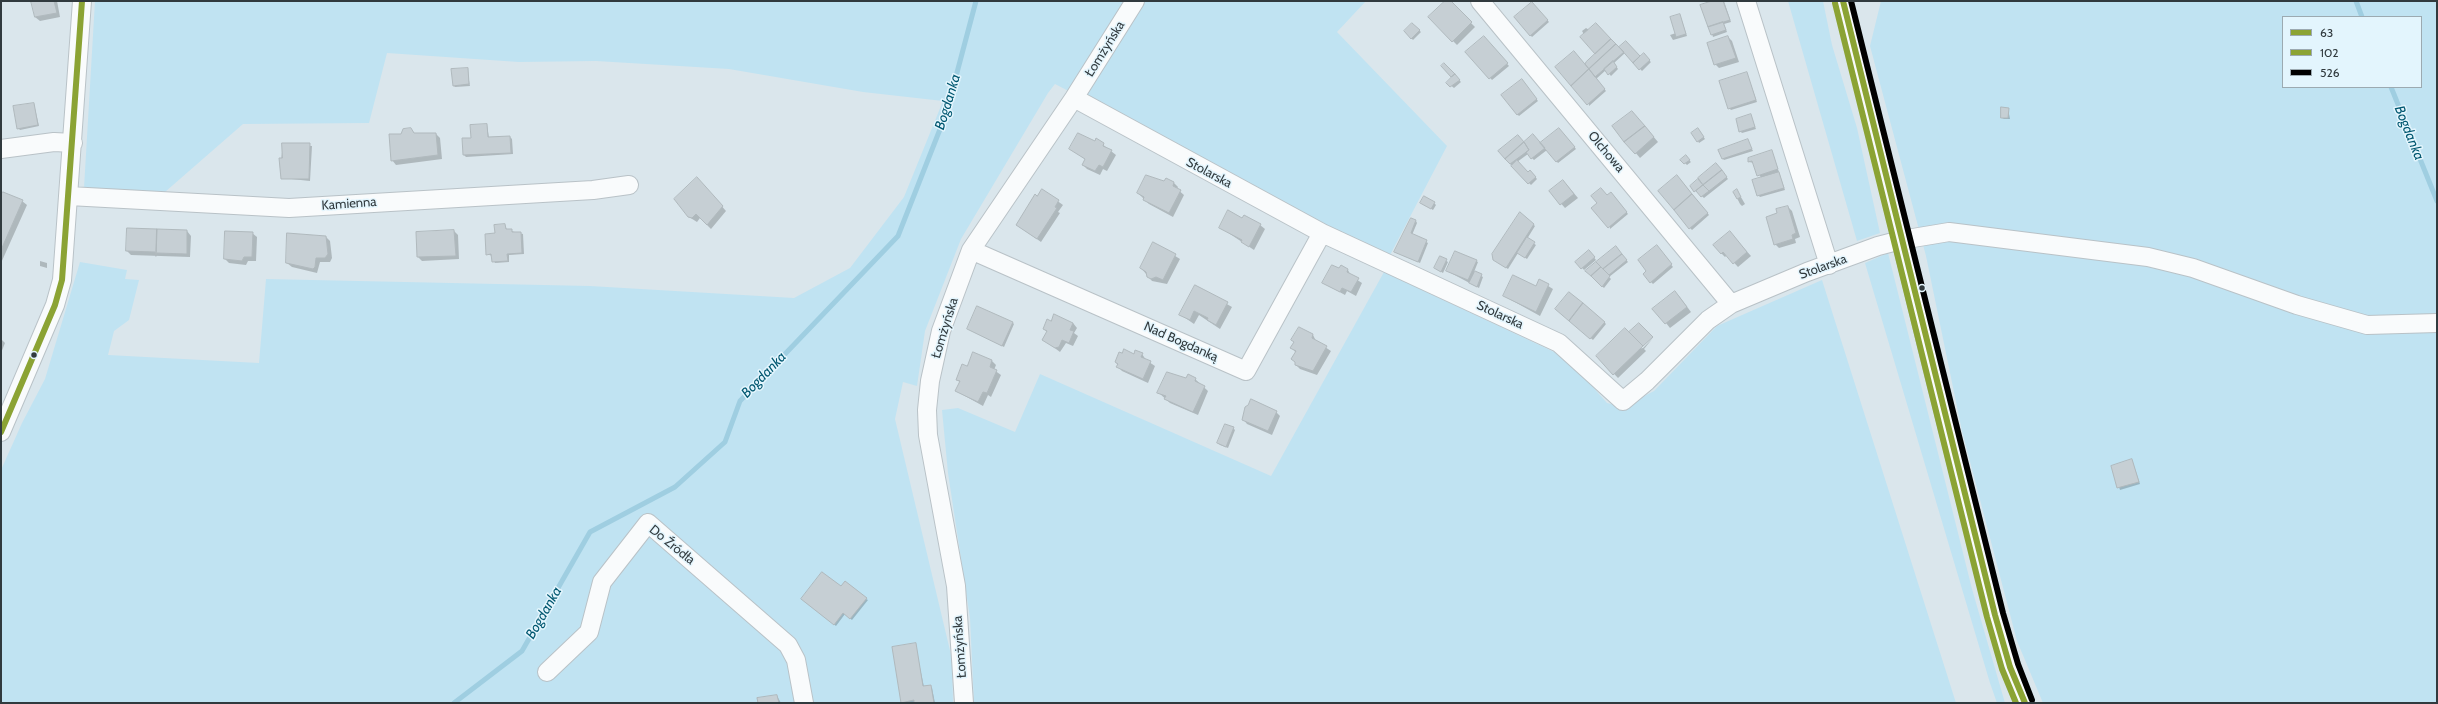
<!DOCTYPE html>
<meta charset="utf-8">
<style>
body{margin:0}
#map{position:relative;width:2438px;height:704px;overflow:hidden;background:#dae6ec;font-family:Cabin,sans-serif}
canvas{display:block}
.frame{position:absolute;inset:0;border:2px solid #313a3e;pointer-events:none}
.legend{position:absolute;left:2282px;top:16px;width:140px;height:72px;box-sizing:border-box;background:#e3f5fd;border:1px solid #9caab1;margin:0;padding:5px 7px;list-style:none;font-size:12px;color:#313a3e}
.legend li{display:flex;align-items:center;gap:8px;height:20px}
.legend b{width:20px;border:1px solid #9caab1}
</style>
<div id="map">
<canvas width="2438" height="704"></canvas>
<div class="frame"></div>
<ul class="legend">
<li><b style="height:5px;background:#8ba334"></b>63</li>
<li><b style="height:5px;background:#8ba334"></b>102</li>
<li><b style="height:5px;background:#000"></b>526</li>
</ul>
</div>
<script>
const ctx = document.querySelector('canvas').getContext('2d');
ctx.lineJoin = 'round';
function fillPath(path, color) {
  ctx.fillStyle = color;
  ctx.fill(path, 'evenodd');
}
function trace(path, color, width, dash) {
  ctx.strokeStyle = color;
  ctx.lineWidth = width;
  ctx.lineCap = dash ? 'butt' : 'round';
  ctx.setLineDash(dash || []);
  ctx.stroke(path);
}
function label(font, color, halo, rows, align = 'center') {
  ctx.font = font + ' Cabin,sans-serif';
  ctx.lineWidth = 3;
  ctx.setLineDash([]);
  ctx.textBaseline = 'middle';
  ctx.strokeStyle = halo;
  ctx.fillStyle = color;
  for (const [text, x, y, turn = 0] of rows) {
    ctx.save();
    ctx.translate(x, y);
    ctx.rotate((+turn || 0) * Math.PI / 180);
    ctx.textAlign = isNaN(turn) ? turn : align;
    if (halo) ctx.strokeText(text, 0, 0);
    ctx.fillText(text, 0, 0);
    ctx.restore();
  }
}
fillPath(new Path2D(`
 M95,1H1366L1337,32L1447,146L1389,257L1055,84L1048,93L961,239L925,331L917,386L903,382L895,419L952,659L953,703H1V470L22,423L45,379L80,262L127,270L125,279L139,280L129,320L114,331L108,355L259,363L266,279L590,286L794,298L850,268L904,197L943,101L863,92L729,69L596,61L519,62L387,53L369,123L243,124L165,192L84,188Z
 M1788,1H1823L1832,45L1857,128L1880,233L1857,241Z
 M1881,1H2437V703H2043L2017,641L1962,431L1926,256L1870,46ZM2283,17H2421V87H2283Z
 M1888,253L1972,589L2005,703H1997L1990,683L1865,263Z
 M1384,272L1567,358L1607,403L1623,407L1654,391L1717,326L1822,280L1956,703H974L970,618L948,473L942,410L958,408L1015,432L1040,374L1271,476Z`), '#c0e3f2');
fillPath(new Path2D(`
 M27,1H57L60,17L40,21L35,17L33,3Z
 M1447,1H1449L1475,27L1457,45L1430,18Z
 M1715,1H1724L1731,22L1724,24L1727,32L1713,37L1702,5Z
 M1532,3L1549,22L1532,37L1515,18Z
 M1680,15L1687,36L1673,40L1670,35L1676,33Z
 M1412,24L1421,32L1413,40L1405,32Z
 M1586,28L1619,49L1626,42L1640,58L1645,57L1651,62L1642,71L1625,53L1614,63L1618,69L1611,76L1606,70L1596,79L1606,91L1589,106L1585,65L1596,54L1582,31Z
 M1484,37L1509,66L1492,80L1467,52Z
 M1728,37L1732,41L1739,62L1719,68L1715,64Z
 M1444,65L1461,82L1454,88L1449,84L1453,77L1442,66Z
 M467,69L470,86L455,87L453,85Z
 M1747,73L1757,102L1731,110L1729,108Z
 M1523,82L1538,101L1519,116L1517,114Z
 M34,104L39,126L20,130L18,128Z
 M2008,109L2010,119H2004L2002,118Z
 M1636,116L1658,142L1640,158L1613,126Z
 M1751,116L1756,129L1742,133L1740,131Z
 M487,125L489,138L510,137L512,139L513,154L466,157L464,155L472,139Z
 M411,129L415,134H436L440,138L442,159L396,165L392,160L402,135Z
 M1559,129L1576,149L1558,163L1547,150L1534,160L1528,154L1517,162L1528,173L1530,171L1537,179L1531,185L1510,164L1524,143L1540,144Z
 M1699,131L1705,139L1699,143L1698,141Z
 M1097,140L1116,155L1107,171L1103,169L1100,175L1087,169L1083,165L1086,160L1071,149L1095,142Z
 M1748,141L1753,151L1724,160L1722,158Z
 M283,144L312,146L310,181L282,178L280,169Z
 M1772,151L1785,190L1760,197L1758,195L1761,178L1754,163L1749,162Z
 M1685,156L1691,162L1687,165L1682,160Z
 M1716,164L1728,179L1704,198L1691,186Z
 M697,178L726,211L711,229L700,218L697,222L689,217Z
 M1679,178L1709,215L1692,230L1690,228Z
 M1166,179L1174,183L1178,187L1177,189L1184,195L1173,217L1149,204L1138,193L1164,182Z
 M1567,185L1578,198L1565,208L1550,191Z
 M1042,190L1063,205L1058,212L1060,213L1041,242L1017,225Z
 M1734,192H1738L1745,204L1742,206L1740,204Z
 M1613,195L1628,214L1610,229L1607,196Z
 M1,198L22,201L27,205L1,263Z
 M1421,203H1434L1436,205L1433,210Z
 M1788,207L1792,211L1800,237L1795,239L1796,243L1779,248L1775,244L1778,214Z
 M1520,213L1535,226L1527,239L1536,245L1527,259L1518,253L1508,269L1496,261Z
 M1243,219L1260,225L1265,229L1254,250L1221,228Z
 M1416,221L1417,223L1412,235L1428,243L1420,263L1397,253Z
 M505,225L507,230L523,234L524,254L509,255V262L495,263L492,256L487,254L496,234Z
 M187,231L191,236L190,257L131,255L127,251Z
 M454,231L458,235L459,259L422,261L418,257Z
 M252,233L257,237L256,261H248L246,265L229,263L225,259Z
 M326,237L330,241L332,258L330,262H320L317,273L292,267L287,263Z
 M1734,237L1751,256L1738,267L1727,255L1725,257L1721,253Z
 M1154,243L1180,259L1167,284L1152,281L1141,268Z
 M1616,248L1628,262L1609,277L1611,279L1604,288L1586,271Z
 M1658,248L1673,267L1653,284L1651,282Z
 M1589,251L1596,260L1584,270L1577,262Z
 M1440,257L1448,262L1443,273L1435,268Z
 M40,261L47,263V268L40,266Z
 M1476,261L1478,262L1474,272L1483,277L1479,288L1447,271Z
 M1339,269L1348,270L1351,276L1362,283L1356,296L1347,291L1345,295L1323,283Z
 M1540,281L1553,289L1540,316L1504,296L1537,287Z
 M1195,286L1232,307L1220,329L1199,315L1194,324L1181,315Z
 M1679,296L1691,312L1670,328L1666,323Z
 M1558,311L1604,322L1606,324L1593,340Z
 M1013,323L1014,324L1004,347L968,329Z
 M1073,323L1077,328L1074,333L1078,336L1073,346L1066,343L1060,352L1044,340L1047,332L1044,329Z
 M1299,328L1313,335L1316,341L1331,351L1317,375L1300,369L1296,365V353L1292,348Z
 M1653,338L1644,349L1646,351L1618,378L1597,356L1643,348Z
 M1,339L5,343L1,353Z
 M1136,351L1142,354L1146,360L1155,366L1148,383L1122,371L1118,367L1116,362L1134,355Z
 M974,353L992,361L996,365L994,370L1001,375L991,397L988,395L983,406L956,391L960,383L957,379L967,367Z
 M1187,379H1195L1208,391L1198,415L1170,403L1159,393Z
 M1276,412L1280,416L1272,435L1247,424L1243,419Z
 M1233,428L1235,430L1228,448L1220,445L1218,443Z
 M2132,460L2140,484L2120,490L2112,467Z
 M866,599L868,600L852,620L845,614L836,626L804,601Z
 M915,644L924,687L932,688L935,703L902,702Z
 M777,696L781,703H759Z`), '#0003');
trace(new Path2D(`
 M2356,1L2362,17
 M2391,87L2437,201
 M454,703L522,651L590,532L675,487L725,442L740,401L898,236L946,114L976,1`), '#9fcee1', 5);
const building = new Path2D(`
 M31,1H54L57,13L35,17Z
 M1445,1H1451L1472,22L1452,42L1428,17Z
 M1712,1H1723L1730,20L1708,27L1700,5Z
 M1532,2L1548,20L1530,36L1514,17Z
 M1680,14L1686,34L1676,37L1670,17Z
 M1723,22L1726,30L1711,35L1708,27Z
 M1412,23L1420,30L1411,39L1404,31Z
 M1596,23L1611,39L1595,54L1580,37Z
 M1484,36L1508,63L1489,79L1465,52Z
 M1728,36L1736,58L1714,65L1707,43Z
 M1611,39L1616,44L1589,69L1585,64L1586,62Z
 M1626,41L1640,56L1633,63L1619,47Z
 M1616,44L1624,52L1595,77L1589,69Z
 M1574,51L1589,69L1571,86L1555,67Z
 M1644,53L1650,60L1639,70L1633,63Z
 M1613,61L1617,67L1608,75L1604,69Z
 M1444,63L1455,74L1451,77L1441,66Z
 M468,68L469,84L453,86L451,69Z
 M1589,69L1605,89L1587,105L1571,86Z
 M1747,72L1756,100L1728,109L1719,81Z
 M1455,74L1460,80L1450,87L1446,83Z
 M1522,79L1537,99L1517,115L1501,95Z
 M34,103L38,125L17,129L13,106Z
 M2001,107L2009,108L2008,118H2001Z
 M1632,111L1645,126L1624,142L1612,126Z
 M1751,114L1755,127L1739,132L1736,119Z
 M487,124L488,137L510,136L511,153L463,155L462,138H471L470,125Z
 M1645,126L1654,137L1635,154L1624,142Z
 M411,128L414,133H436L438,155L391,161L389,134H401L403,129Z
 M1559,128L1575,147L1556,162L1540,143Z
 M1698,128L1704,137L1697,142L1691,133Z
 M1078,133L1095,141L1096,138L1104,143L1103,146L1112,150L1103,167L1099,165L1095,171L1082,165L1085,159L1069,149Z
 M1533,134L1545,148L1531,159L1526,152L1529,150L1524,142Z
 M1518,135L1524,142L1505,159L1498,151Z
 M1748,139L1752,149L1722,159L1718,150Z
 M1524,142L1529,150L1510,164L1505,159Z
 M282,143H310L309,179H281L279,158H282Z
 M1772,150L1778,169L1757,176L1752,161L1748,162V158Z
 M1686,155L1690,160L1684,164L1680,160Z
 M1517,160L1528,172L1530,170L1536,177L1528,184L1511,166Z
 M1716,163L1722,170L1703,185L1698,178Z
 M1722,170L1727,177L1709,191L1703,185Z
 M1779,172L1784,188L1757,196L1752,180Z
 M1146,175L1164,181L1166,178L1174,182L1173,186L1181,190L1169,213L1143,200L1144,197L1137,193Z
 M1677,175L1692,194L1674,210L1658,191Z
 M697,177L723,206L707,225L696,214L692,218L688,217L674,199Z
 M1698,179L1703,185L1694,192L1690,186Z
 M1563,180L1574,194L1560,205L1549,191Z
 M1703,185L1709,191L1701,197L1696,191Z
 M1601,188L1607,195L1611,192L1627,212L1608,228L1591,208L1597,203L1591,196Z
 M1042,189L1059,200L1055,207L1057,208L1037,239L1016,225L1035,194L1037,196Z
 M1737,189L1741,197L1737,199L1733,192Z
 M3,192L23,200L1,250V195Z
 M1692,194L1708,213L1689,229L1674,210Z
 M1424,196L1435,202L1431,209L1420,203Z
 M1788,206L1796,233L1792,235L1793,239L1774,245L1766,217L1777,213L1776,209Z
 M1228,210L1242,218L1244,215L1261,224L1249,247L1241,242L1242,240L1219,228Z
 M1520,212L1534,224L1506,268L1493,260L1492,254Z
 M1411,218L1416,220L1411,233L1427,240L1418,262L1394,252Z
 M505,224L506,229H512V232H521L522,253L507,254L508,261L492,262L491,254L486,255L485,234L495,233L494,225Z
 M127,228L157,229L156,256L155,252L126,251Z
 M157,229L187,230V254L157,253L156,256Z
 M454,230L456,256L417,257L416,232Z
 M225,231L253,232L252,257H244L242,261L224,259Z
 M1730,231L1747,252L1733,264L1723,252L1721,254L1713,245Z
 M287,233L326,236L328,254L325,258H316L315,267L313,269L286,263Z
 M1527,237L1535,242L1525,258L1517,253Z
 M1153,242L1176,254L1163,280L1156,277L1151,279L1147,277L1146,272L1140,268Z
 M1657,245L1672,264L1650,283L1643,274L1646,271L1638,260Z
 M1616,246L1622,254L1603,269L1596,262Z
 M1589,250L1595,257L1581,269L1575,262Z
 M1455,251L1477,260L1468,280L1446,271Z
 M1622,254L1627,260L1609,275L1603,269Z
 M1440,256L1447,259L1441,272L1434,268Z
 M1596,262L1601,267L1591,276L1585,271Z
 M1332,265L1339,268L1341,265L1348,269L1347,272L1359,278L1351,292L1342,288L1340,292L1322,283Z
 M1601,267L1610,276L1602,287L1591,276Z
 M1475,271L1482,274L1477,287L1469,283Z
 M1513,275L1536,286L1539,279L1549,284L1536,312L1503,296Z
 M1195,285L1228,302L1216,325L1207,320L1208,318L1194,311L1190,320L1179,315Z
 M1675,291L1687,307L1665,324L1652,309Z
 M1569,292L1583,303L1569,321L1555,309Z
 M1583,303L1605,322L1590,339L1569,321Z
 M977,306L1013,322L1002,346L967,329Z
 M1054,314L1073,323L1070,330L1074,331L1069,343L1062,340L1059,347L1055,348L1042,340L1047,331L1043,329L1047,319L1051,321Z
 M1639,323L1653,337L1643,346L1629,332Z
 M1299,327L1313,334L1312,338L1327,346L1313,371L1295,365V362L1291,359L1296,351L1290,348L1294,342L1291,340Z
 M1625,328L1643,346L1613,375L1596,356Z
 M1124,349L1134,354L1135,350L1143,353L1141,357L1151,361L1143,379L1116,367L1118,364L1115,362L1119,352L1122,353Z
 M973,352L992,360L990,367L997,370L987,393L983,392L978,402L955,391L960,381L956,380L962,364L967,366Z
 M1167,372L1186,378L1188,374L1196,378L1195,381L1205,386L1193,412L1164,399L1166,396L1157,393Z
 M1251,399L1277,411L1268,431L1242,420L1245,407L1248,405Z
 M1225,424L1234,427L1226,447L1217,443Z
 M2132,459L2139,482L2117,488L2111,466Z
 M822,572L841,586L845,581L867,598L850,619L843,613L834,625L801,599Z
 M916,643L923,686L931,685L934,703H914V700L901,703L892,647Z
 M777,695L779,703H758L757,698Z`);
fillPath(building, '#c6cfd4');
trace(building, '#b0b9bd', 1);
const minor = new Path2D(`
 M1480,1L1731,304
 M1746,1L1829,265
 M1843,1L1931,362L1995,615L2010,667L2025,703
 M1074,98L1322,233L1559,343L1623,401L1647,381L1708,320L1731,304L1807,272L1878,246L1901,240L1949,232L2148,257L2193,268L2297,305L2367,325L2437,323
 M1,149L54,142L73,143
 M69,196L289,208L593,190L629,185
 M971,250L1246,371L1322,233
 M1,432L55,305L62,280L82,1
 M547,672L589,632L602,582L648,523L788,645L796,660L804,703
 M964,703L956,586L928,435L927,410L930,381L941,331L971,250L1074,98L1135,1`);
trace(minor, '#b9c2c7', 20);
trace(minor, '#f9fbfc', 18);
trace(new Path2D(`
 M1843,1L1995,615L2010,667L2025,703
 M1,432L55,305L62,280L82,1`), '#8ba334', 6);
trace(new Path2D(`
 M1835,3L1987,617L2002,669L2016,703`), '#8ba334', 6);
trace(new Path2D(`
 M1851,1L2003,613L2018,664L2032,700`), '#000', 6);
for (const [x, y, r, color] of [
 [1922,288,3.5,"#313a3e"],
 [34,355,3.5,"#313a3e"]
]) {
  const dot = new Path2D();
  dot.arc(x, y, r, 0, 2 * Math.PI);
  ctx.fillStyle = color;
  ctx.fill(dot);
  trace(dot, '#e3f5fd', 1.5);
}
label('13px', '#313a3e', '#e3f5fd', [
 ["Łomżyńska",1105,49,-58],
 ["Olchowa",1606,152,50],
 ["Stolarska",1209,173,28],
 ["Kamienna",349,204,-4],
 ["Stolarska",1823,267,-20],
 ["Stolarska",1500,315,25],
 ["Łomżyńska",945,328,-73],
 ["Nad Bogdanką",1181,342,24],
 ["Do Źródła",672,545,39],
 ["Łomżyńska",960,647,-94]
]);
label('italic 14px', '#005770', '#e3f5fd', [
 ["Bogdanka",948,102,-73],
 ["Bogdanka",2409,133,68],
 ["Bogdanka",764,375,-46],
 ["Bogdanka",544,613,-60]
]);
</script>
